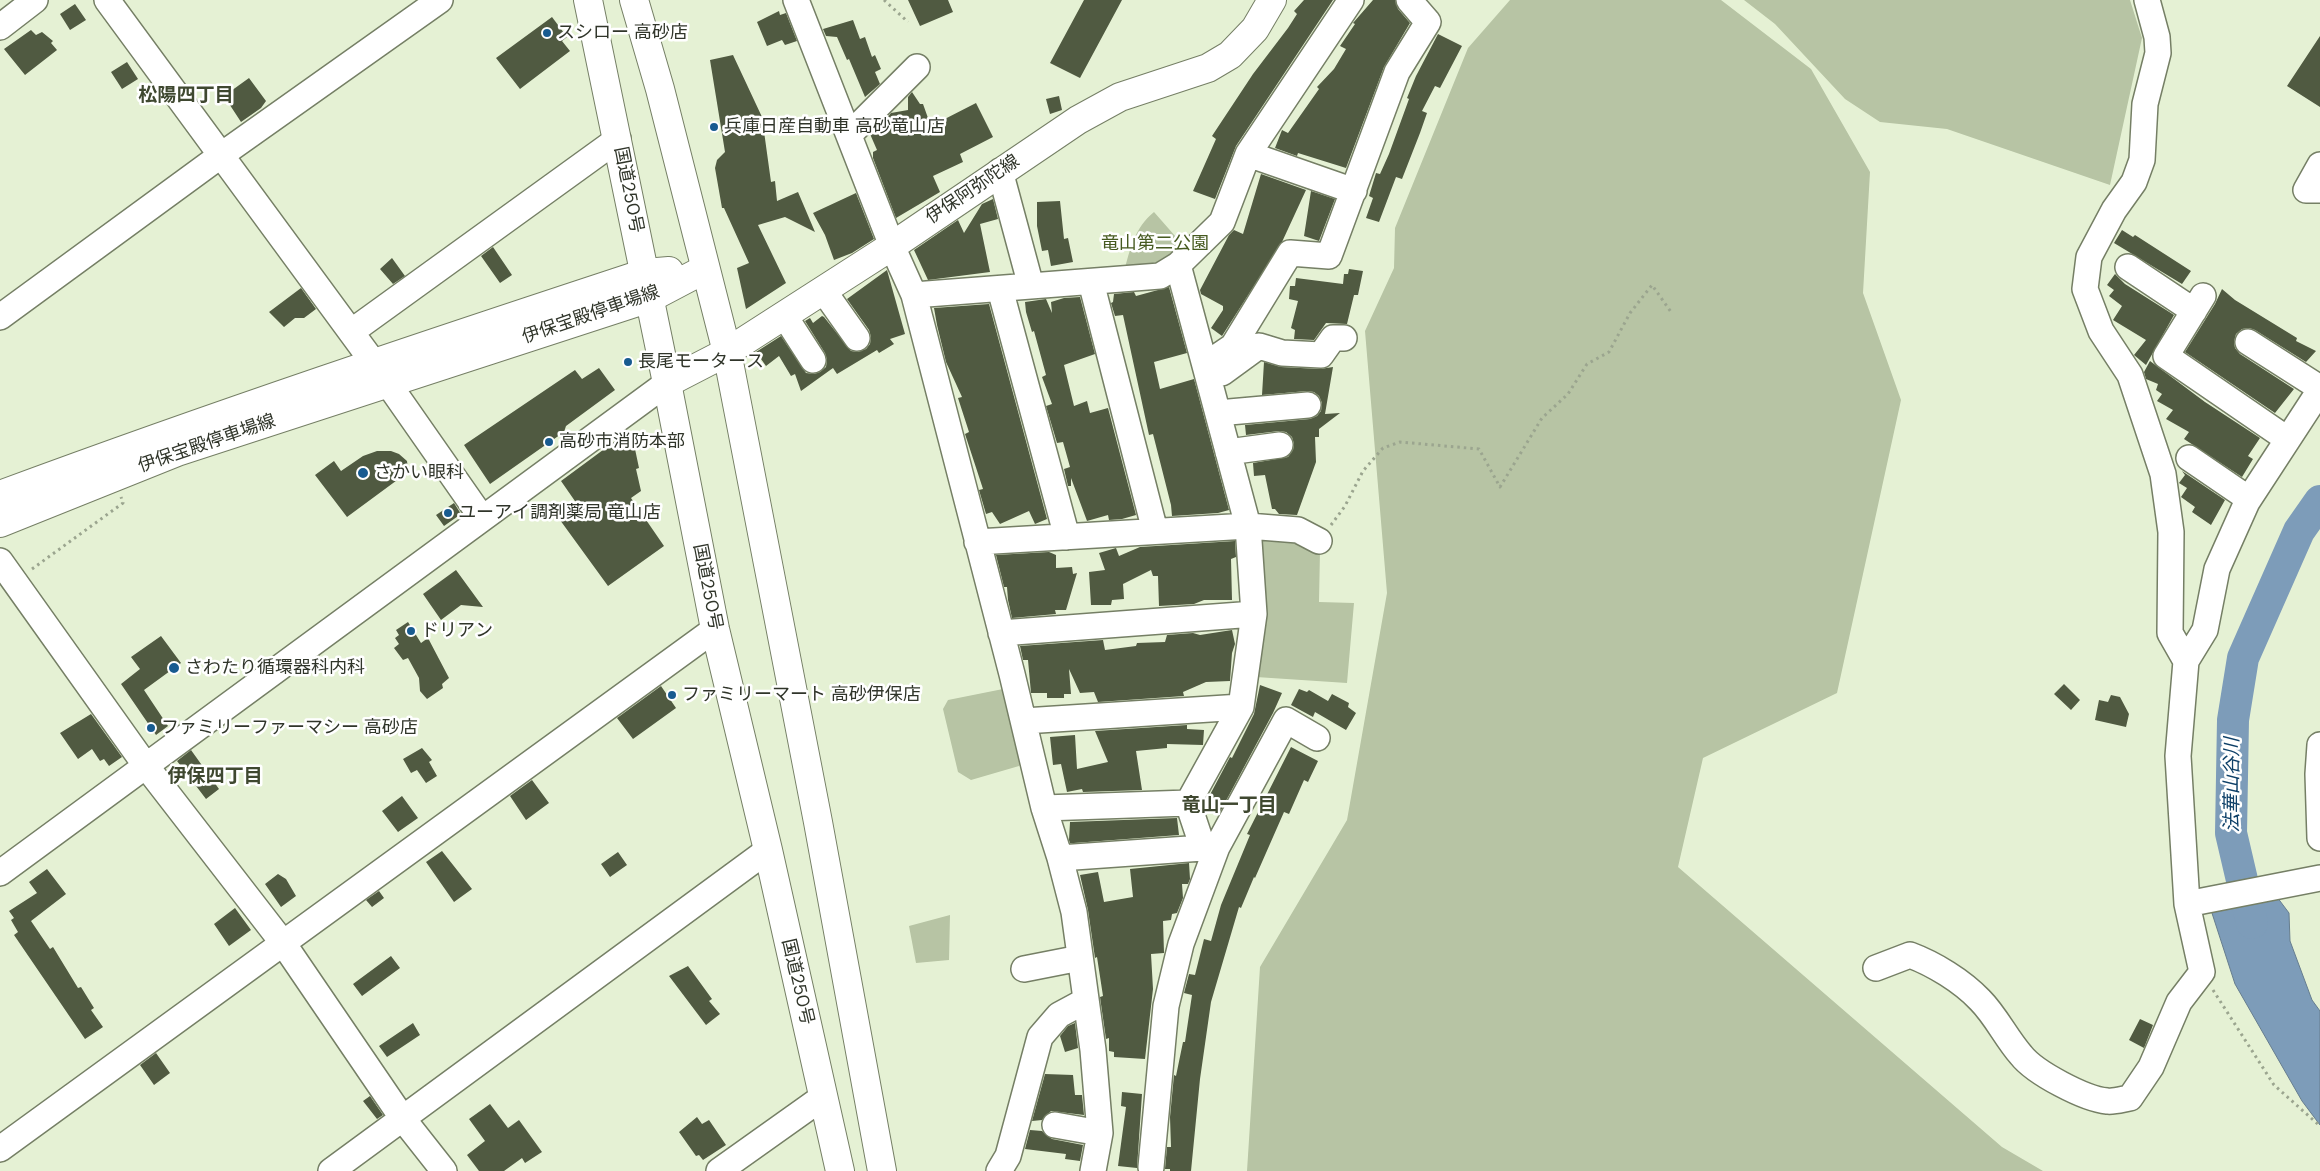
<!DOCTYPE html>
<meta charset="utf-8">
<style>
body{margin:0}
canvas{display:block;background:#e5f1d4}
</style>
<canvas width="2320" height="1171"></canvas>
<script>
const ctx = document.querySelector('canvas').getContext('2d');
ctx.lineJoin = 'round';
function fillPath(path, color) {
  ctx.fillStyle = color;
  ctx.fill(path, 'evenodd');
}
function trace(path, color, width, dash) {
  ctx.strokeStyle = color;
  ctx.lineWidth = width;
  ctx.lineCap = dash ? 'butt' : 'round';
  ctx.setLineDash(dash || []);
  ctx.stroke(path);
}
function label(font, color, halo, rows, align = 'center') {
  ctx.font = font + ' "DM Sans","Noto Sans JP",sans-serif';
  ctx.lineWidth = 5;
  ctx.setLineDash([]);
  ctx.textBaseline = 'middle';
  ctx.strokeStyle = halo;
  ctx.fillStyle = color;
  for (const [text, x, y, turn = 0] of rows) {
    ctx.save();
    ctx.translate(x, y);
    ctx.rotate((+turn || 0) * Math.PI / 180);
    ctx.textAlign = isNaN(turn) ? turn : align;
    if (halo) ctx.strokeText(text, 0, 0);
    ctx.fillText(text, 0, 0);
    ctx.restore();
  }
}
fillPath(new Path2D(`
 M1510,0H1721L1811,69L1870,172L1863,293L1901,400L1837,693L1703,758L1678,867L2002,1147L2043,1171H1247L1260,967L1347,820L1387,593L1365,331L1394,268L1395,228L1468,48Z
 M1744,0H2130L2142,38L2110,185L1947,129L1880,122L1845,99L1775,24Z
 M1154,212L1183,245L1158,270L1124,272C1130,249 1135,227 1154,212Z
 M1255,536H1290L1320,551L1319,602L1354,603L1347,683L1256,677Z
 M1003,689L1028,751L1019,766L971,780L958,772L943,709L948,700Z
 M950,915L949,960L916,963L909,926Z`), '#b7c4a4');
const water = new Path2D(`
 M2277,897L2289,913L2290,941L2312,1000L2320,1011V1125L2302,1101L2235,984L2210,907Z`);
fillPath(water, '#7d9cb9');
trace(water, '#667d8e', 1);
trace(new Path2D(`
 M2252,923L2231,833L2233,720L2243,658L2299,531L2320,501`), '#7d9cb9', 32);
fillPath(new Path2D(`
 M908,0H948L953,12L920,26Z
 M1084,0H1122L1080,78L1050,63Z
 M1304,0H1333L1236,146L1215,199L1193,191L1216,139L1212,136L1253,74L1288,28L1297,14L1294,11Z
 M1373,0H1395L1398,9L1410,23L1384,67L1346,168L1298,153L1297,156L1275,148L1282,130L1288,133L1319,89L1317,87L1334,69L1346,49L1340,46L1355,24L1353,23Z
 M75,4L86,20L70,30L60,14Z
 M779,11L780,15L786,13L797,41L785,45L782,40L767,46L757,22Z
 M552,17L567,37L562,41L570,51L520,89L496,58Z
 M853,20L860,39L865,37L872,57L875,55L881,69L875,72L880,84L865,97L849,59L847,60L837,37L826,36L823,29Z
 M31,30L36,35L42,32L53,41L51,43L57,50L25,75L4,49Z
 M1438,34L1462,46L1440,88L1435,86L1422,111L1427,113L1420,133L1402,179L1396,177L1379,222L1366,218L1373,198L1369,196L1376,173L1380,174L1389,154L1409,99L1407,98L1416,76Z
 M2320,36V107L2287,86Z
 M733,55L762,117L771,182L775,181L777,201L798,192L815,232L785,217L758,225L786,283L746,309L737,268L749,263L724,208H722L715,168L717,160L725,152L710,60Z
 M127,62L138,79L122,89L111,72Z
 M249,78L266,101L261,108L241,122L224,96Z
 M912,92L920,104H923L928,118L930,117L935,124L976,103L993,137L960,154L963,162L933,176L940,192L896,218L873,158V152L877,150L870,134L880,125L886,122V119L891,113L908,110V97Z
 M1059,96L1062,110L1050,114L1046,99Z
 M1261,174L1306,190L1282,242L1222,336L1211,328L1223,310V306L1201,294L1200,290L1229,235L1234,230L1243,234Z
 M1311,191L1335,199L1319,241L1304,236Z
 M856,193L874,239L852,253L834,260L825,235L813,213Z
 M993,199L998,219L980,224L990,272L928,280L914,250L958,220L964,233L982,204Z
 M1060,201L1064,239L1068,238L1073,262L1051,266L1048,250L1042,251L1037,226V202Z
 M2122,230L2133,237L2135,235L2191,271L2182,284L2114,243Z
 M493,247L512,275L500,283L481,256Z
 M392,258L405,276L393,284L380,269Z
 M1349,269L1363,271L1358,295H1354L1347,324L1326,323L1314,340L1294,339L1295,330L1291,328L1298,301L1289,299L1290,286H1295L1296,278L1343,284L1344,274H1348Z
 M887,270L905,334L890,339L894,344L879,353L877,350L837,374L833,368L801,391L795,374L791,376L779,356L766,366L756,352L781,336L806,373L814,374L820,372L826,367L827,360L825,353L805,321L810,318L813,323L822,316L824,317L851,351L858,352L866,349L870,344L871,337L869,330L847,299Z
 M2115,274L2125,284L2174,315L2146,365L2134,355L2146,340L2113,320L2122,306L2109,296L2114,290L2107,285Z
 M1169,287L1187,353L1154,362L1160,389L1194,379L1229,510L1218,513L1172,516L1171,505L1153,434L1149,435L1123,315L1115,316L1111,303L1113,302L1114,294L1134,292L1136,296Z
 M301,288L316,309L304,318H295L284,327L269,312Z
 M2222,289L2235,300L2297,338L2296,341L2316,351L2306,362L2255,330L2249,328L2242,329L2236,334L2234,342L2235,348L2240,354L2294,389L2275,413L2185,352L2215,304Z
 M1080,297L1095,354L1064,365L1074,406L1087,401L1090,413L1108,408L1136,515L1122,519L1109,520L1108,515L1087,521L1071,478V486H1068L1064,469L1070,467L1063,442L1057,443L1046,406L1052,404L1042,377L1046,375L1034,331L1032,332L1026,312L1025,302L1046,299L1052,313L1051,302L1064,298Z
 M989,304L1047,519L1035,524L1029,511L1000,524L992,512L986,514L979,490L983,489L965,434L969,432L958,398L962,397L946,362L937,325L934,308Z
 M2150,361L2205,402L2260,438L2248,456L2253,459L2242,477L2184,439L2189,432L2166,419L2173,410L2157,401L2162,394L2156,390L2158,384L2146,379L2144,372Z
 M1264,362L1281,367L1320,369L1333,367L1325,414L1340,413L1319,429V437H1315L1316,462L1297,515L1279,514L1275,509H1272L1265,475L1254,476L1253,463L1288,457L1293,450L1294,444L1292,437L1286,432L1279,431L1246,435L1245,425L1310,419L1317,416L1321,411L1322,403L1319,396L1314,392L1307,391L1262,395Z
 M599,368L615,390L566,426L564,432L490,484L464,445L575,370L582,379Z
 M626,433L631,450L635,449L639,468L636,469L641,491L631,498L664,546L608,586L560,520L577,504L561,481Z
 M377,451H391L399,454L407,461L408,470L404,475L347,517L315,475L334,461L341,471L363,456Z
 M2182,471L2225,500L2211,525L2192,512L2195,507L2181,497L2187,488L2179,483L2185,475Z
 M454,503L461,514L444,526L436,515Z
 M1235,541L1236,557L1231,559L1232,600H1204L1194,604L1159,606L1158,576H1153L1151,570L1123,584L1124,599L1112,600L1111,605H1091L1089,572L1105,570L1099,553L1116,548L1119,556L1140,547Z
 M1049,552L1056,555V568L1072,567L1073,574L1077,573L1066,610H1055L1056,614L1012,618L1008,600L1007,587H1004L996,555Z
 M456,570L483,607L461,605L441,620L423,594Z
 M408,622L421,643L428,638L449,678L442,684L443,688L427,699L420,691L419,678L408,658L403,660L394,648L399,644L395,638L399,635L396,630Z
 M1232,630L1235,644L1232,653L1230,681L1206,682L1183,692L1184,696L1098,702L1094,692L1080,693L1069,669L1071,694H1064V698H1047V693H1031L1028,660H1023L1020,646L1103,640L1105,650L1136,646L1137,643L1165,642L1167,635L1193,633L1200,635Z
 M161,636L181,663L144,690L168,726L156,735L121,684L140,669L131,657Z
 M2064,684L2080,700L2071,710L2054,694Z
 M1260,685L1282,693L1273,713L1220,812L1216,810L1215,813L1204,806L1230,757L1232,758L1254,714Z
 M661,686L676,708L633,739L617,718Z
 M1299,689L1307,692L1309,690L1328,701L1332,694L1349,703L1348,707L1356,713L1346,730L1315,712L1313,717L1291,705Z
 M2111,695L2120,697L2129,714L2126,727L2095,720L2099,700L2108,702Z
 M91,714L122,757L109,766L104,759L100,761L92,749L78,759L60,733Z
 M1187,725V729L1204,730L1203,745L1167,744V748L1136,751L1142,790L1083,792L1082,789L1067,792L1061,764L1053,765L1050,737L1075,735L1077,769L1108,762L1095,731Z
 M1291,747L1318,761L1308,782L1304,780L1289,814L1284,812L1255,878L1254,877L1241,908L1239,907L1211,1002L1200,1079L1191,1171H1170V1169H1165L1167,1147H1171L1170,1117L1174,1075L1176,1076L1183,1042H1185L1192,995L1184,993L1189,974L1195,975L1204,939L1211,941L1221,905L1250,835L1247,834Z
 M422,748L432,760L429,762L437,776L426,783L417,770L411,773L403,759Z
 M191,750L219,789L206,799L177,761Z
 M532,780L549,803L526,820L510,796Z
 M402,796L418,818L398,832L382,811Z
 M1177,818L1179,835L1074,843H1070L1069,840L1070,822Z
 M442,851L472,889L454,902L426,862Z
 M618,852L627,865L610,877L601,864Z
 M1189,863L1190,879L1188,884H1182L1183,898L1177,913L1172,914L1171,920L1163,921L1164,953L1151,954L1153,989L1145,1059L1114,1057V1052L1109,1051V1038L1106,1039L1100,997L1103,996L1097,957L1095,958L1088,910L1080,875L1098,872L1104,902L1133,897L1130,869Z
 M47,869L66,894L31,921L50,949L53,947L78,988L81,987L94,1008L91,1010L103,1027L85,1039L14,935L18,932L11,920L14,918L9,911L37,893L29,882Z
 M278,874L286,879L296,896L281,907L265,884Z
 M379,891L384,898L372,907L366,900Z
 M235,908L251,930L229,946L214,924Z
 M391,956L400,968L362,996L353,984Z
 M688,966L712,999L709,1001L720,1014L706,1025L669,976Z
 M2140,1019L2153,1025L2144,1048L2129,1040Z
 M413,1023L420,1035L387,1057L379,1046Z
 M1075,1023L1078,1048L1065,1052L1060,1036L1068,1026Z
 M156,1053L170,1073L154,1085L140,1065Z
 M1045,1074L1073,1075L1075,1095H1082L1084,1115L1051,1111L1042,1120L1032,1121Z
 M1122,1092L1142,1094L1137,1168L1118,1166L1126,1107L1121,1106Z
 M370,1096L383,1115L377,1119L363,1101Z
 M490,1104L508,1128L519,1120L542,1152L525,1163L522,1158L504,1171H479L467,1155L485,1141L469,1119Z
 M697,1117L702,1124L709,1120L726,1145L703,1160L699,1155L696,1156L679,1132Z
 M1030,1130L1042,1131L1052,1139L1083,1145L1080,1161L1065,1159L1066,1154L1025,1149Z`), '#505a41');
const minor = new Path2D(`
 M107,0L373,362L482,518
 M796,0L892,246L914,295L1012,674L1044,808L1060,858L1074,912L1093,1050L1100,1133L1093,1171
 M0,27L35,0
 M849,135L917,67
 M1248,154L1354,191
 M2320,165L2306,190H2320
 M1000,171L1031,286
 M1178,265L1248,526L1254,614L1241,707L1188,803L1203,848
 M2128,267L2194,311
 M1091,282L1155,531
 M1000,289L1067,537
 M823,290L857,338
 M914,295L1160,276L1178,265L1222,222L1248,154L1351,0
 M2203,296L2166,356L2287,439
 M784,315L813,360
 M0,317L220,156L440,0
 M351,332L618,139
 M2248,342L2320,388
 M1205,365L1233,346L1290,253L1329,256L1397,72L1428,22L1409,0
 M1222,373L1259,346L1282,353L1321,355L1333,338H1344
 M1218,413L1308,405
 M1228,452L1280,445
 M2189,458L2249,499
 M977,542L1248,526L1298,530L1319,541
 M0,561L146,766L283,943L403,1119L444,1171
 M1001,633L1254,614
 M2186,661L2205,630L2217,569L2247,502L2320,390
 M1024,721L1241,707
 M2320,745L2318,774L2320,838
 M1044,808L1188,803
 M1060,858L1217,847
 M0,873L667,383
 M2187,904L2320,878
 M1876,968L1910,955C1934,964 1962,981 1980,1000C1996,1016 2006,1038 2021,1055C2035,1073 2085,1099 2107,1101C2114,1102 2123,1099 2130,1098L2151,1067L2179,1002L2202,972L2187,904L2178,756L2186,661L2170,633L2171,532L2163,474L2130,375L2101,331L2085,289L2089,257L2114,210L2134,182L2142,160L2145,104L2158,53L2157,37L2147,0
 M1024,969L1080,958
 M1055,1125L1100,1133
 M0,1149L715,629
 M1151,1167L1166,1006L1181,944L1217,847L1286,720L1317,738
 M331,1171L768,850
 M719,1171L823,1097
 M999,1171L1008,1156L1040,1037L1059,1015L1085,1001`);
const major = new Path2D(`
 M667,383L727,352L892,246L1078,120L1120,97L1208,68L1230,55L1255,29L1272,0
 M0,495C213,416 429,344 645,273L669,271
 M0,523L177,452L650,298L705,269`);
const highway = new Path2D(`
 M588,0L667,383L715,629L768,850L840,1171
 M634,0L660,89L727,352L818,822L882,1171`);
trace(minor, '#757f65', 28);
trace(major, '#757f65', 30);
trace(highway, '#757f65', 30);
trace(new Path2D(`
 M884,0L908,22
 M1331,525L1345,506L1363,471L1383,448L1400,442L1479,449L1500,487L1542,418L1568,394L1587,364L1609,352L1630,313L1652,285L1671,312
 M32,569L123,503L121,497
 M2213,990L2274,1085L2320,1126`), '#9ba58f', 3, [2.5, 4]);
trace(minor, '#fff', 25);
trace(major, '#fff', 28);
trace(highway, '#fff', 28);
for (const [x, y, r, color] of [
 [547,33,5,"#185b90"],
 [714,127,5,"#185b90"],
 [628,362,5,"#185b90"],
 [549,442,5,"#185b90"],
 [363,473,6,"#185b90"],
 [448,513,5,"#185b90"],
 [411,631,5,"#185b90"],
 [174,668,6,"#185b90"],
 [672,695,5,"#185b90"],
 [151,728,5,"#185b90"]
]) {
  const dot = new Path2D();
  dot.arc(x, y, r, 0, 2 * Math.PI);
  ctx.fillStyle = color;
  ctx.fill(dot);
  trace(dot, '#fff', 2);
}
label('18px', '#30352a', '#fff', [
 ["スシロー 高砂店",557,33],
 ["兵庫日産自動車 高砂竜山店",724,127],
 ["長尾モータース",638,362],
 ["高砂市消防本部",559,442],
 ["さかい眼科",374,473],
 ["ユーアイ調剤薬局 竜山店",458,513],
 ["ドリアン",421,631],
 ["さわたり循環器科内科",185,668],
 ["ファミリーマート 高砂伊保店",682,695],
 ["ファミリーファーマシー 高砂店",161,728]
], 'left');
label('18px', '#30352a', '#fff', [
 ["国道250号",628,190,79],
 ["伊保阿弥陀線",973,190,-34],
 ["伊保宝殿停車場線",591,315,-19],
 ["伊保宝殿停車場線",207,444,-19],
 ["国道250号",707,587,79],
 ["国道250号",797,982,77]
]);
label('18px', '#465a20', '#fff', [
 ["竜山第二公園",1155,244]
]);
label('bold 19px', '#3f4830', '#fff', [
 ["松陽四丁目",186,96],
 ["伊保四丁目",215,777],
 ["竜山一丁目",1229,806]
]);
label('italic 19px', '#0e4068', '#fff', [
 ["法華山谷川",2233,785,-90]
]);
</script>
